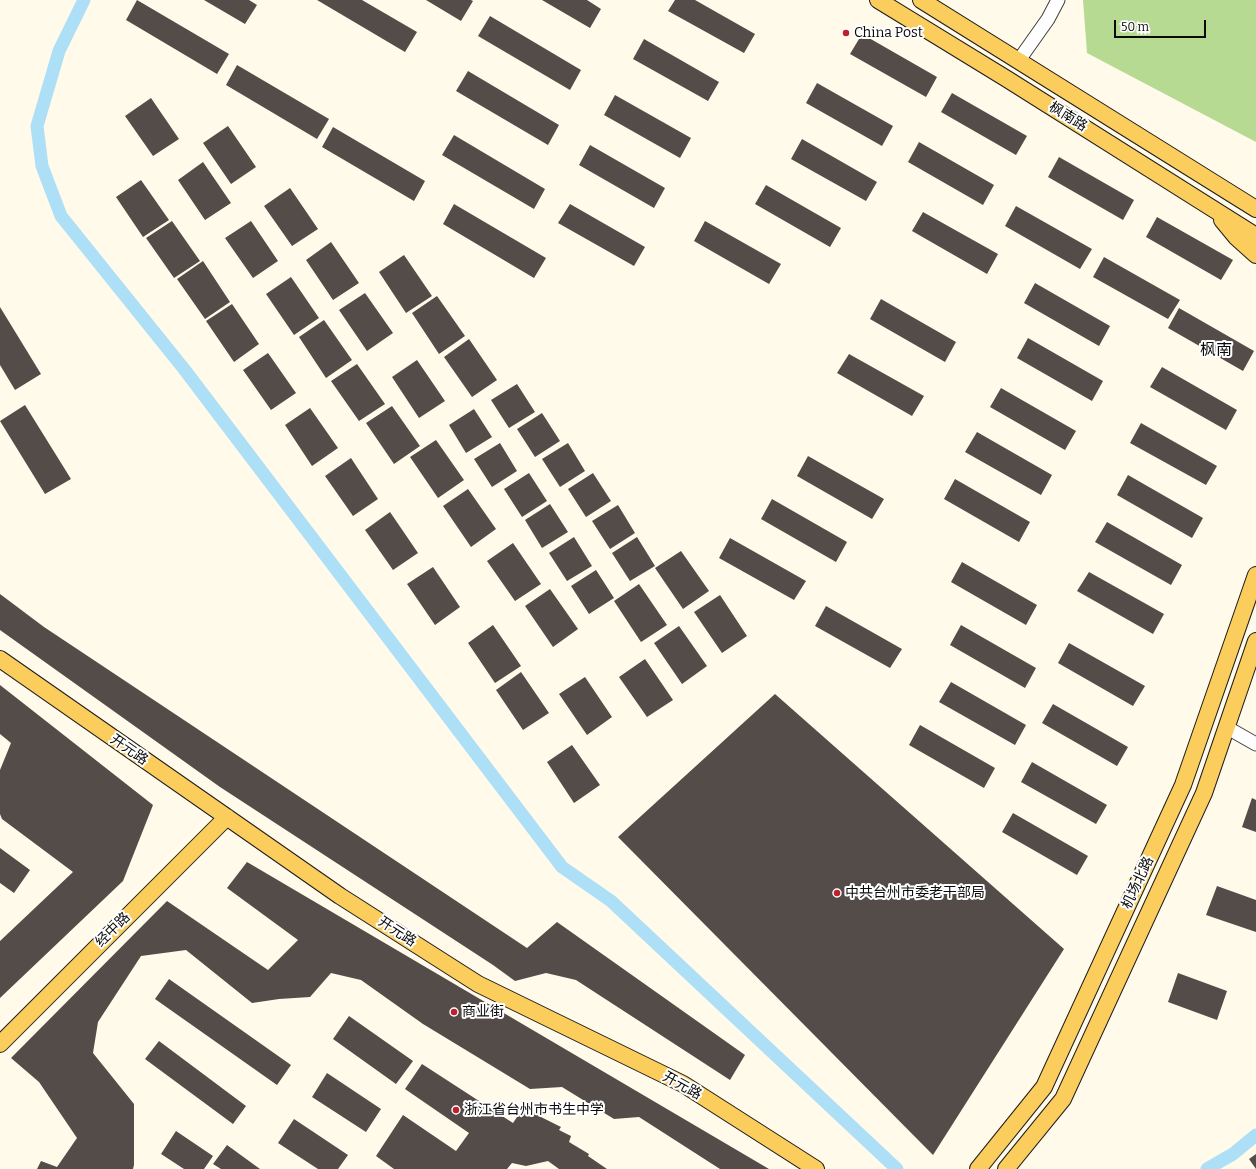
<!DOCTYPE html>
<meta charset="utf-8">
<style>
body{margin:0}
#map{position:relative;width:1256px;height:1169px;overflow:hidden;background:#fffaea;font-family:Bitter,serif}
canvas{display:block}
.scale{position:absolute;left:1114px;top:20px;width:92px;height:18px;box-sizing:border-box;border:2px solid #0b0b0b;border-top:0;padding-left:5px;font-size:12px;line-height:14px;white-space:nowrap;color:#0b0b0b;-webkit-text-stroke:3px #fff;paint-order:stroke}
</style>
<div id="map">
<canvas width="1256" height="1169"></canvas>
<div class="scale">50 m</div>
</div>
<script>
const ctx = document.querySelector('canvas').getContext('2d');
ctx.lineJoin = 'round';
function fillPath(path, color) {
  ctx.fillStyle = color;
  ctx.fill(path, 'evenodd');
}
function trace(path, color, width, dash) {
  ctx.strokeStyle = color;
  ctx.lineWidth = width;
  ctx.lineCap = dash ? 'butt' : 'round';
  ctx.setLineDash(dash || []);
  ctx.stroke(path);
}
function label(font, color, halo, rows, align = 'center') {
  ctx.font = font + ' Bitter,"Noto Sans SC",serif';
  ctx.lineWidth = 4;
  ctx.setLineDash([]);
  ctx.textBaseline = 'middle';
  ctx.strokeStyle = halo;
  ctx.fillStyle = color;
  for (const [text, x, y, turn = 0] of rows) {
    ctx.save();
    ctx.translate(x, y);
    ctx.rotate((+turn || 0) * Math.PI / 180);
    ctx.textAlign = isNaN(turn) ? turn : align;
    if (halo) ctx.strokeText(text, 0, 0);
    ctx.fillText(text, 0, 0);
    ctx.restore();
  }
}
fillPath(new Path2D(`
 M1083,0H1256V142L1087,53Z`), '#b6da92');
trace(new Path2D(`
 M84,0L59,51L37,126L42,166L61,216L184,369L562,867L611,901L897,1169
 M1207,1169L1233,1154L1256,1135`), '#addff7', 13);
fillPath(new Path2D(`
 M137,0L229,54L217,74L126,20Z
 M204,0H249L257,5L245,24Z
 M317,0H362L417,32L405,52Z
 M426,0H471L473,1L461,21Z
 M542,0H587L601,9L590,28Z
 M675,0H695L755,34L744,53L668,11Z
 M490,16L581,70L570,90L478,36Z
 M862,34L937,77L926,97L850,54Z
 M644,39L719,82L708,101L633,59Z
 M237,65L329,119L317,139L226,85Z
 M468,71L559,125L548,145L456,91Z
 M817,83L893,126L882,146L806,103Z
 M952,93L1027,136L1016,155L941,112Z
 M615,95L691,138L680,158L604,115Z
 M151,98L179,139L153,156L125,116Z
 M228,126L256,167L231,184L203,143Z
 M333,127L425,181L414,201L322,147Z
 M454,135L545,189L534,209L442,155Z
 M802,139L877,182L866,201L791,159Z
 M919,142L994,185L983,205L908,162Z
 M590,145L665,188L654,208L579,165Z
 M1059,157L1134,200L1123,220L1048,177Z
 M203,162L231,203L205,220L178,180Z
 M141,180L169,220L143,237L116,197Z
 M766,185L841,228L830,247L755,204Z
 M290,188L318,229L292,246L264,206Z
 M454,204L546,258L534,278L443,224Z
 M570,204L645,247L634,266L558,223Z
 M1016,206L1092,249L1080,269L1005,226Z
 M923,212L998,254L987,274L912,231Z
 M1157,217L1233,260L1221,280L1146,237Z
 M172,221L200,261L174,278L146,238Z
 M251,221L278,261L253,278L225,238Z
 M705,221L781,264L769,284L694,241Z
 M331,242L359,283L333,300L306,260Z
 M404,255L432,296L406,313L379,272Z
 M1104,257L1180,300L1168,319L1093,277Z
 M203,261L230,302L205,319L177,279Z
 M291,277L319,318L294,335L266,294Z
 M1035,283L1110,326L1099,346L1024,303Z
 M365,293L393,333L367,351L339,310Z
 M437,296L465,336L439,354L412,313Z
 M881,299L956,342L945,362L870,319Z
 M232,304L259,344L234,362L206,321Z
 M0,307L41,374L15,390L0,365Z
 M1179,308L1254,351L1243,371L1168,328Z
 M324,320L352,360L326,378L299,337Z
 M1028,338L1103,381L1092,401L1017,358Z
 M469,339L497,380L472,397L444,357Z
 M268,353L296,393L271,410L243,370Z
 M849,354L924,396L912,416L837,373Z
 M417,360L445,401L419,418L392,377Z
 M357,364L385,404L359,421L331,381Z
 M1162,367L1237,410L1226,430L1150,387Z
 M517,384L535,412L509,428L491,400Z
 M1001,388L1076,431L1065,450L990,407Z
 M25,405L71,479L45,494L0,421Z
 M392,406L420,446L394,464L366,423Z
 M310,408L338,448L312,466L285,425Z
 M474,409L492,437L466,453L449,425Z
 M542,413L560,441L535,457L517,429Z
 M1141,423L1217,466L1206,485L1130,443Z
 M977,432L1052,475L1041,495L965,452Z
 M436,440L464,480L438,498L410,457Z
 M500,443L517,471L492,487L474,459Z
 M568,443L585,471L560,487L542,459Z
 M808,456L884,499L872,519L797,476Z
 M351,458L378,499L353,516L325,476Z
 M529,473L547,501L522,517L504,489Z
 M593,473L611,501L586,517L568,489Z
 M1128,475L1203,518L1192,538L1117,495Z
 M955,479L1030,522L1019,542L944,499Z
 M468,489L496,529L471,547L443,506Z
 M772,499L847,542L836,562L761,519Z
 M550,504L568,532L542,548L525,520Z
 M618,505L635,533L610,549L592,521Z
 M390,512L418,553L393,570L365,530Z
 M1107,522L1182,565L1171,585L1095,542Z
 M574,537L592,566L567,581L549,553Z
 M637,537L655,566L630,581L612,553Z
 M730,538L806,581L794,600L719,558Z
 M513,543L541,584L515,601L487,561Z
 M681,551L709,591L683,609L655,568Z
 M962,562L1037,605L1026,625L951,582Z
 M433,567L460,607L435,625L407,584Z
 M596,570L614,598L589,614L571,586Z
 M1089,572L1164,614L1153,634L1077,591Z
 M639,584L667,625L641,642L614,601Z
 M550,589L578,629L553,647L525,606Z
 M0,594L44,627L527,948L557,922L745,1055L730,1080L576,980L546,973L515,981L493,965L220,787L0,630Z
 M720,595L747,636L722,653L694,612Z
 M826,606L902,649L890,668L815,626Z
 M493,625L521,666L495,683L468,643Z
 M961,625L1036,668L1025,688L950,645Z
 M679,626L707,666L682,684L654,643Z
 M1069,643L1145,686L1133,706L1058,663Z
 M645,659L673,700L647,717L619,677Z
 M521,672L549,713L523,730L496,690Z
 M585,677L612,717L587,735L559,694Z
 M951,682L1026,725L1015,745L939,702Z
 M0,685L153,805L123,881L0,998V941L73,872L2,819L0,814V770L11,743L0,734Z
 M775,694L1064,949L933,1155L618,837Z
 M1053,704L1128,747L1117,766L1042,723Z
 M920,725L995,768L984,788L909,745Z
 M572,745L600,785L574,803L547,762Z
 M1032,762L1107,805L1096,824L1021,782Z
 M1252,798L1256,800V832L1242,827Z
 M1013,813L1088,856L1077,875L1002,832Z
 M0,848L30,870L14,893L0,883Z
 M247,862L769,1169H720L639,1117L614,1119L562,1087L530,1089L423,1024L361,980L331,973L310,997L279,999L252,1003L186,950L141,956L98,1022L93,1053L134,1104V1165L133,1169H37L41,1161L57,1167L77,1138L39,1082L11,1058L167,901L268,970L298,940L227,888Z
 M1217,886L1256,900V932L1206,915Z
 M1178,973L1227,991L1217,1020L1168,1002Z
 M169,979L291,1065L277,1085L155,999Z
 M349,1016L413,1061L396,1084L333,1039Z
 M159,1041L246,1106L233,1124L145,1059Z
 M422,1064L513,1123L525,1105L537,1112L535,1114L561,1127L559,1130L571,1136L569,1142L589,1154L588,1156L607,1169H559L548,1161L526,1166L512,1163L507,1169H394L376,1156L403,1115L456,1151L469,1133L405,1089Z
 M327,1073L381,1109L366,1132L312,1097Z
 M294,1119L348,1155L338,1169H318L278,1143Z
 M176,1131L213,1156L204,1169H184L161,1154Z
 M227,1145L260,1169H221L213,1164Z
 M1256,1154V1169L1249,1159Z`), '#544c48');
const minor = new Path2D(`
 M1019,60L1048,19L1058,0
 M1226,727L1256,744`);
const major = new Path2D(`
 M878,0L1007,79L1256,236
 M921,0L1256,209
 M1222,220L1236,237L1256,255
 M0,659L340,896L478,984L683,1084L816,1169
 M0,1044L227,817
 M978,1169L1044,1087L1183,785L1256,575
 M1006,1169L1063,1099L1204,793L1256,641`);
trace(minor, '#3e3e3e', 15);
trace(major, '#1c1c1c', 18);
trace(minor, '#fff', 13);
trace(major, '#fbcd5d', 16);
for (const [x, y, r, color] of [
 [846,33,4,"#bd2130"],
 [837,893,4,"#bd2130"],
 [454,1012,4,"#bd2130"],
 [456,1110,4,"#bd2130"]
]) {
  const dot = new Path2D();
  dot.arc(x, y, r, 0, 2 * Math.PI);
  ctx.fillStyle = color;
  ctx.fill(dot);
  trace(dot, '#fff', 1.5);
}
label('14px', '#0b0b0b', '#fff', [
 ["China Post",854,33],
 ["中共台州市委老干部局",845,893],
 ["商业街",462,1012],
 ["浙江省台州市书生中学",464,1110]
], 'left');
label('14px', '#0b0b0b', '#fff', [
 ["枫南路",1068,117,32],
 ["开元路",129,750,35],
 ["机场北路",1138,883,-65],
 ["经中路",113,930,-45],
 ["开元路",397,932,33],
 ["开元路",682,1086,29]
]);
label('16px', '#0b0b0b', '#fff', [
 ["枫南",1216,351]
]);
</script>
